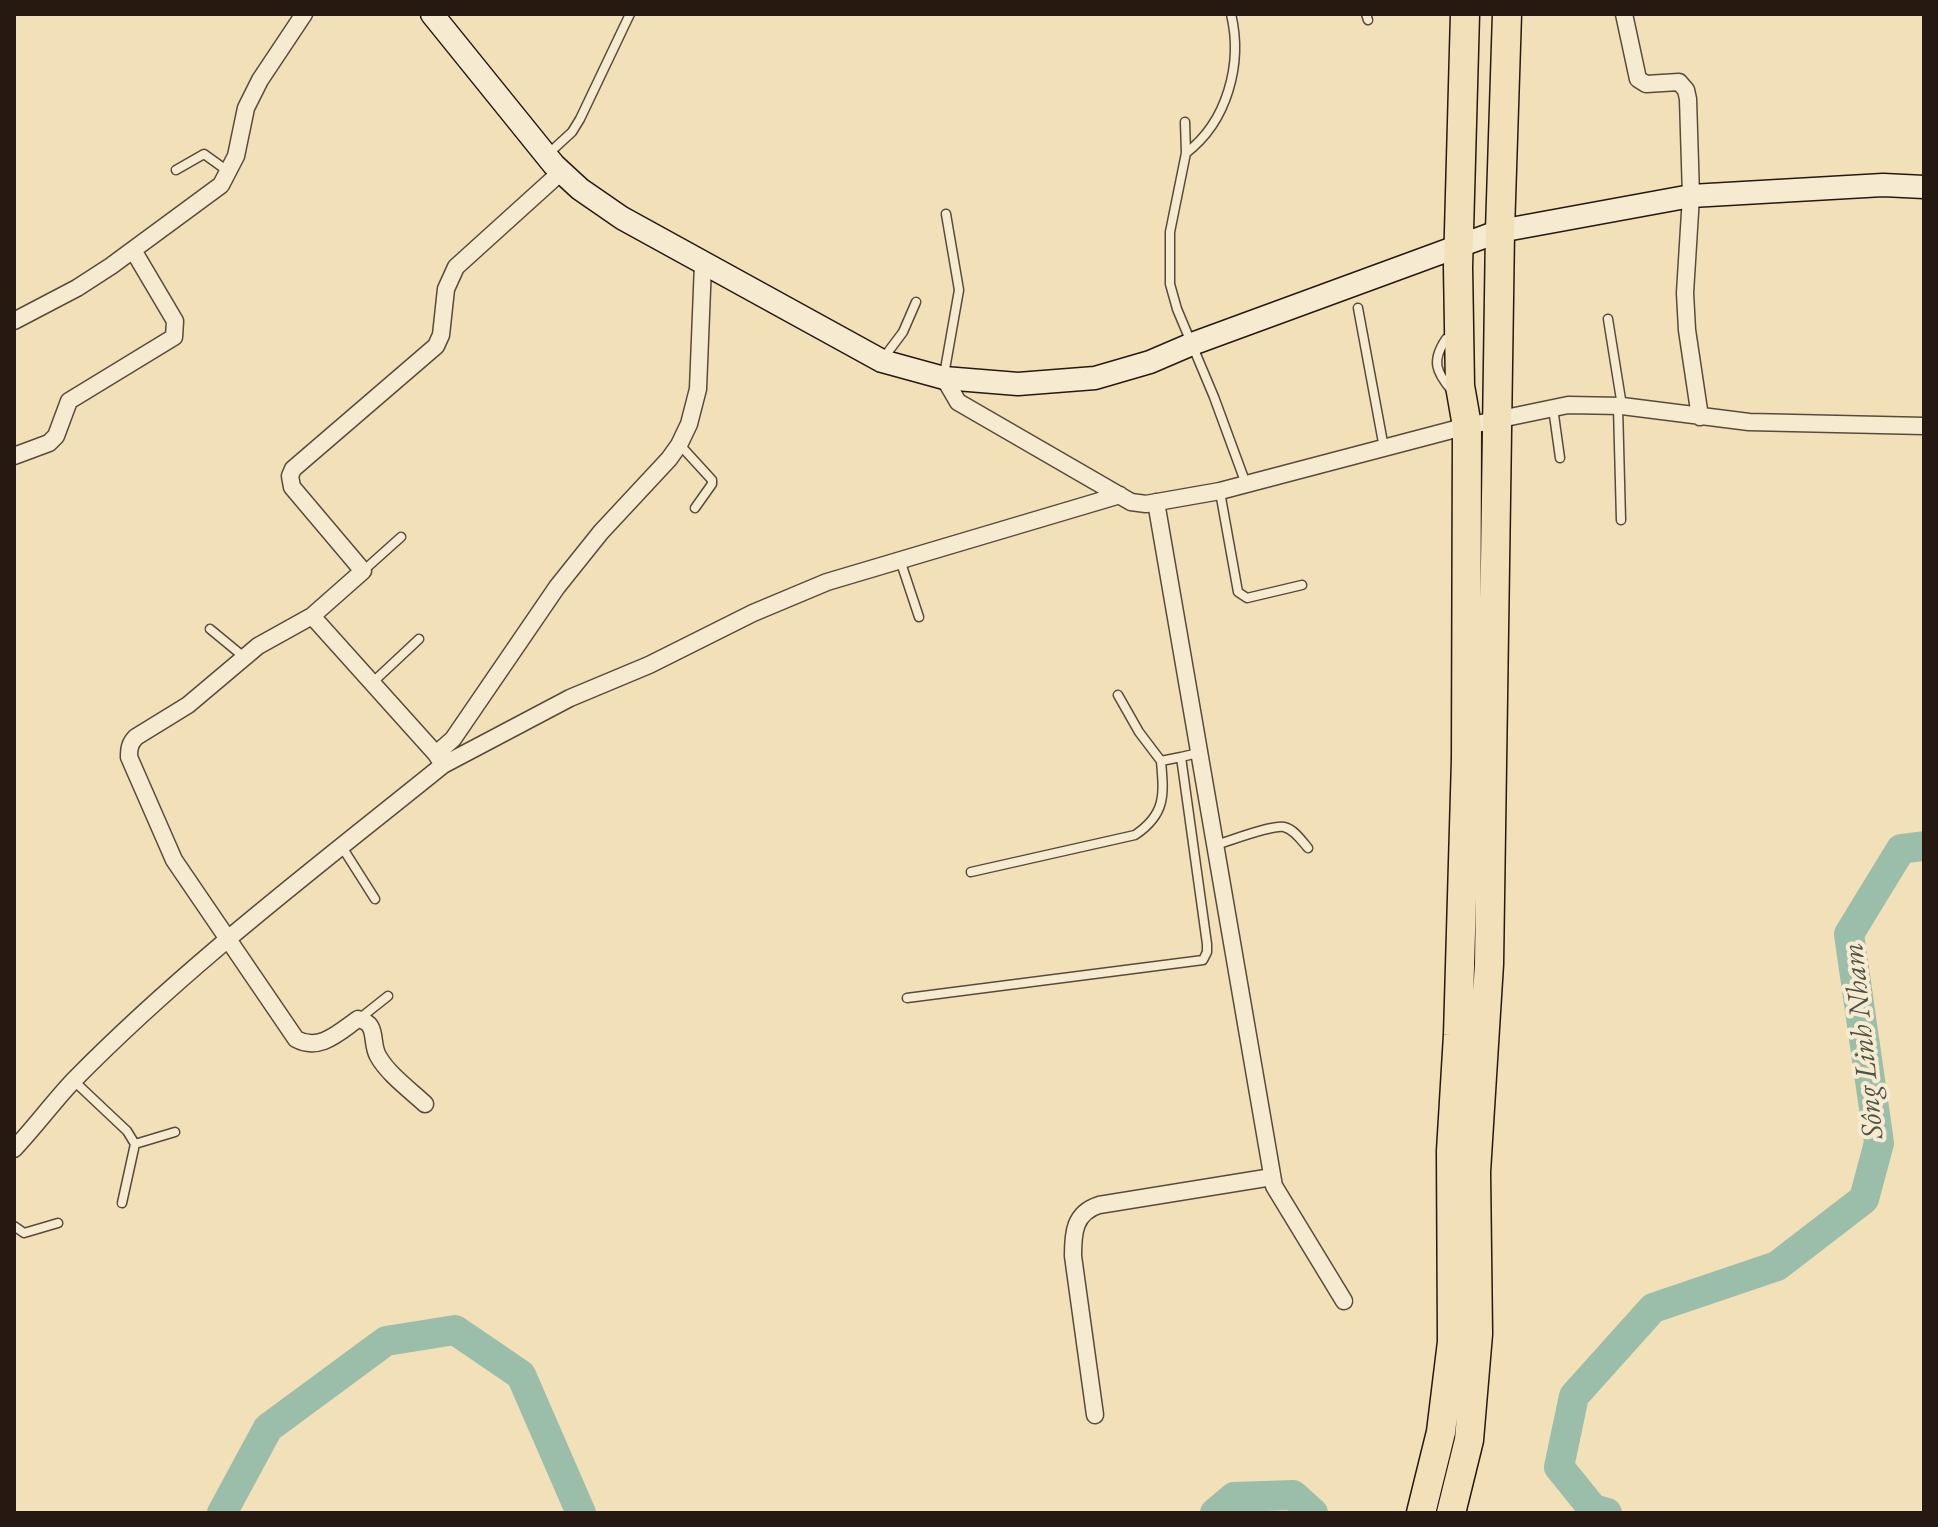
<!DOCTYPE html>
<meta charset="utf-8">
<style>
body{margin:0}
#map{position:relative;width:1938px;height:1527px;overflow:hidden;background:#f1e0b8;font-family:"EB Garamond",serif}
canvas{display:block}
.frame{position:absolute;inset:0;border:16px solid #261911;pointer-events:none}
</style>
<div id="map">
<canvas width="1938" height="1527"></canvas>
<div class="frame"></div>
</div>
<script>
const ctx = document.querySelector('canvas').getContext('2d');
ctx.lineJoin = 'round';
function trace(path, color, width, dash) {
  ctx.strokeStyle = color;
  ctx.lineWidth = width;
  ctx.lineCap = dash ? 'butt' : 'round';
  ctx.setLineDash(dash || []);
  ctx.stroke(path);
}
function label(font, color, halo, rows, align = 'center') {
  ctx.font = font + ' "EB Garamond",serif';
  ctx.lineWidth = 8;
  ctx.setLineDash([]);
  ctx.textBaseline = 'middle';
  ctx.strokeStyle = halo;
  ctx.fillStyle = color;
  for (const [text, x, y, turn = 0] of rows) {
    ctx.save();
    ctx.translate(x, y);
    ctx.rotate((+turn || 0) * Math.PI / 180);
    ctx.textAlign = isNaN(turn) ? turn : align;
    if (halo) ctx.strokeText(text, 0, 0);
    ctx.fillText(text, 0, 0);
    ctx.restore();
  }
}
trace(new Path2D(`
 M222,1513L268,1428L386,1341L455,1330L521,1375L581,1513
 M1215,1513L1234,1497L1293,1495L1313,1513
 M1607,1513L1593,1509L1559,1467L1574,1396L1653,1308L1777,1266L1864,1199L1879,1143L1849,934L1901,849L1924,846`), '#9bbeaa', 30);
const lane = new Path2D(`
 M1366,14L1368,20
 M1185,122L1186,153L1170,232V284L1177,309L1214,397L1246,484
 M1186,153C1227,122 1243,64 1231,14
 M547,155L572,132L580,119L630,14
 M176,170L204,154L229,172
 M1358,308L1384,448
 M1608,319L1622,406
 M1446,339C1431,361 1436,372 1452,391
 M882,360L903,332L916,302
 M944,375L959,290L946,214
 M1618,407L1621,520
 M1553,408L1560,458
 M680,445L712,480V484L695,508
 M1220,492L1238,592L1247,598L1302,585
 M900,560L919,617
 M363,571L401,537
 M210,629L244,657
 M372,683L419,639
 M1118,695L1139,732L1161,761L1181,757
 M1215,845C1230,841 1271,825 1284,827C1294,829 1302,841 1308,848
 M342,847L375,899
 M971,872L1135,835C1166,814 1164,795 1161,761
 M907,998L1203,960L1207,952V944L1181,757L1198,753
 M359,1019L388,996
 M74,1081L127,1131L135,1144L122,1203
 M135,1144L175,1132
 M14,1226L24,1233L58,1223`);
const street = new Path2D(`
 M1624,14L1638,79L1646,84L1679,82L1686,90L1688,99L1691,196L1685,293L1687,330L1700,417
 M14,321L77,288L111,266L221,185L236,156L246,108L260,80L304,14
 M944,378L958,402L1131,502L1146,504L1220,491L1467,426L1568,405L1622,406L1749,422L1924,426
 M14,456L49,443L56,436L69,401L174,337L175,321L133,250
 M1156,502L1274,1186L1344,1301
 M312,616L436,754
 M443,765L570,698L649,665L753,613L827,582L1120,495
 M425,1104C410,1090 388,1074 378,1056C370,1042 379,1023 358,1019C339,1032 320,1052 296,1039L174,860L129,757C129,748 130,743 136,737L188,705L258,646L312,616L363,571L292,487L290,476L293,469L436,346L441,335L446,289L456,267L561,172
 M14,1149C35,1127 53,1102 74,1080C187,965 318,866 443,765L436,754L453,739L557,587L601,532L669,459L679,445L689,424L698,389L703,264
 M1095,1415L1073,1256C1073,1233 1074,1213 1099,1205L1272,1177`);
const secondary = new Path2D(`
 M432,14L554,165L580,189L622,218L882,361L944,378L1018,384L1095,378L1150,362L1192,344L1500,231L1691,196L1883,185L1924,187`);
const highway = new Path2D(`
 M1421,1513L1441,1432L1452,1342L1451,1151L1458,1035L1466,759L1467,426L1460,386L1458,267L1465,14
 M1451,1513L1469,1440L1478,1334L1476,1172L1489,964L1500,231L1507,14`);
trace(lane, '#594b3b', 11);
trace(street, '#594b3b', 19);
trace(secondary, '#261911', 25);
trace(highway, '#261911', 31);
trace(lane, '#f6ebd1', 8);
trace(street, '#f6ebd1', 16);
trace(secondary, '#f6ebd1', 22);
trace(highway, '#f1e0b8', 28);
label('italic 30px', '#4f5347', '#f6ebd1', [
 ["Sông Linh Nham",1864,1041,-96]
]);
</script>
